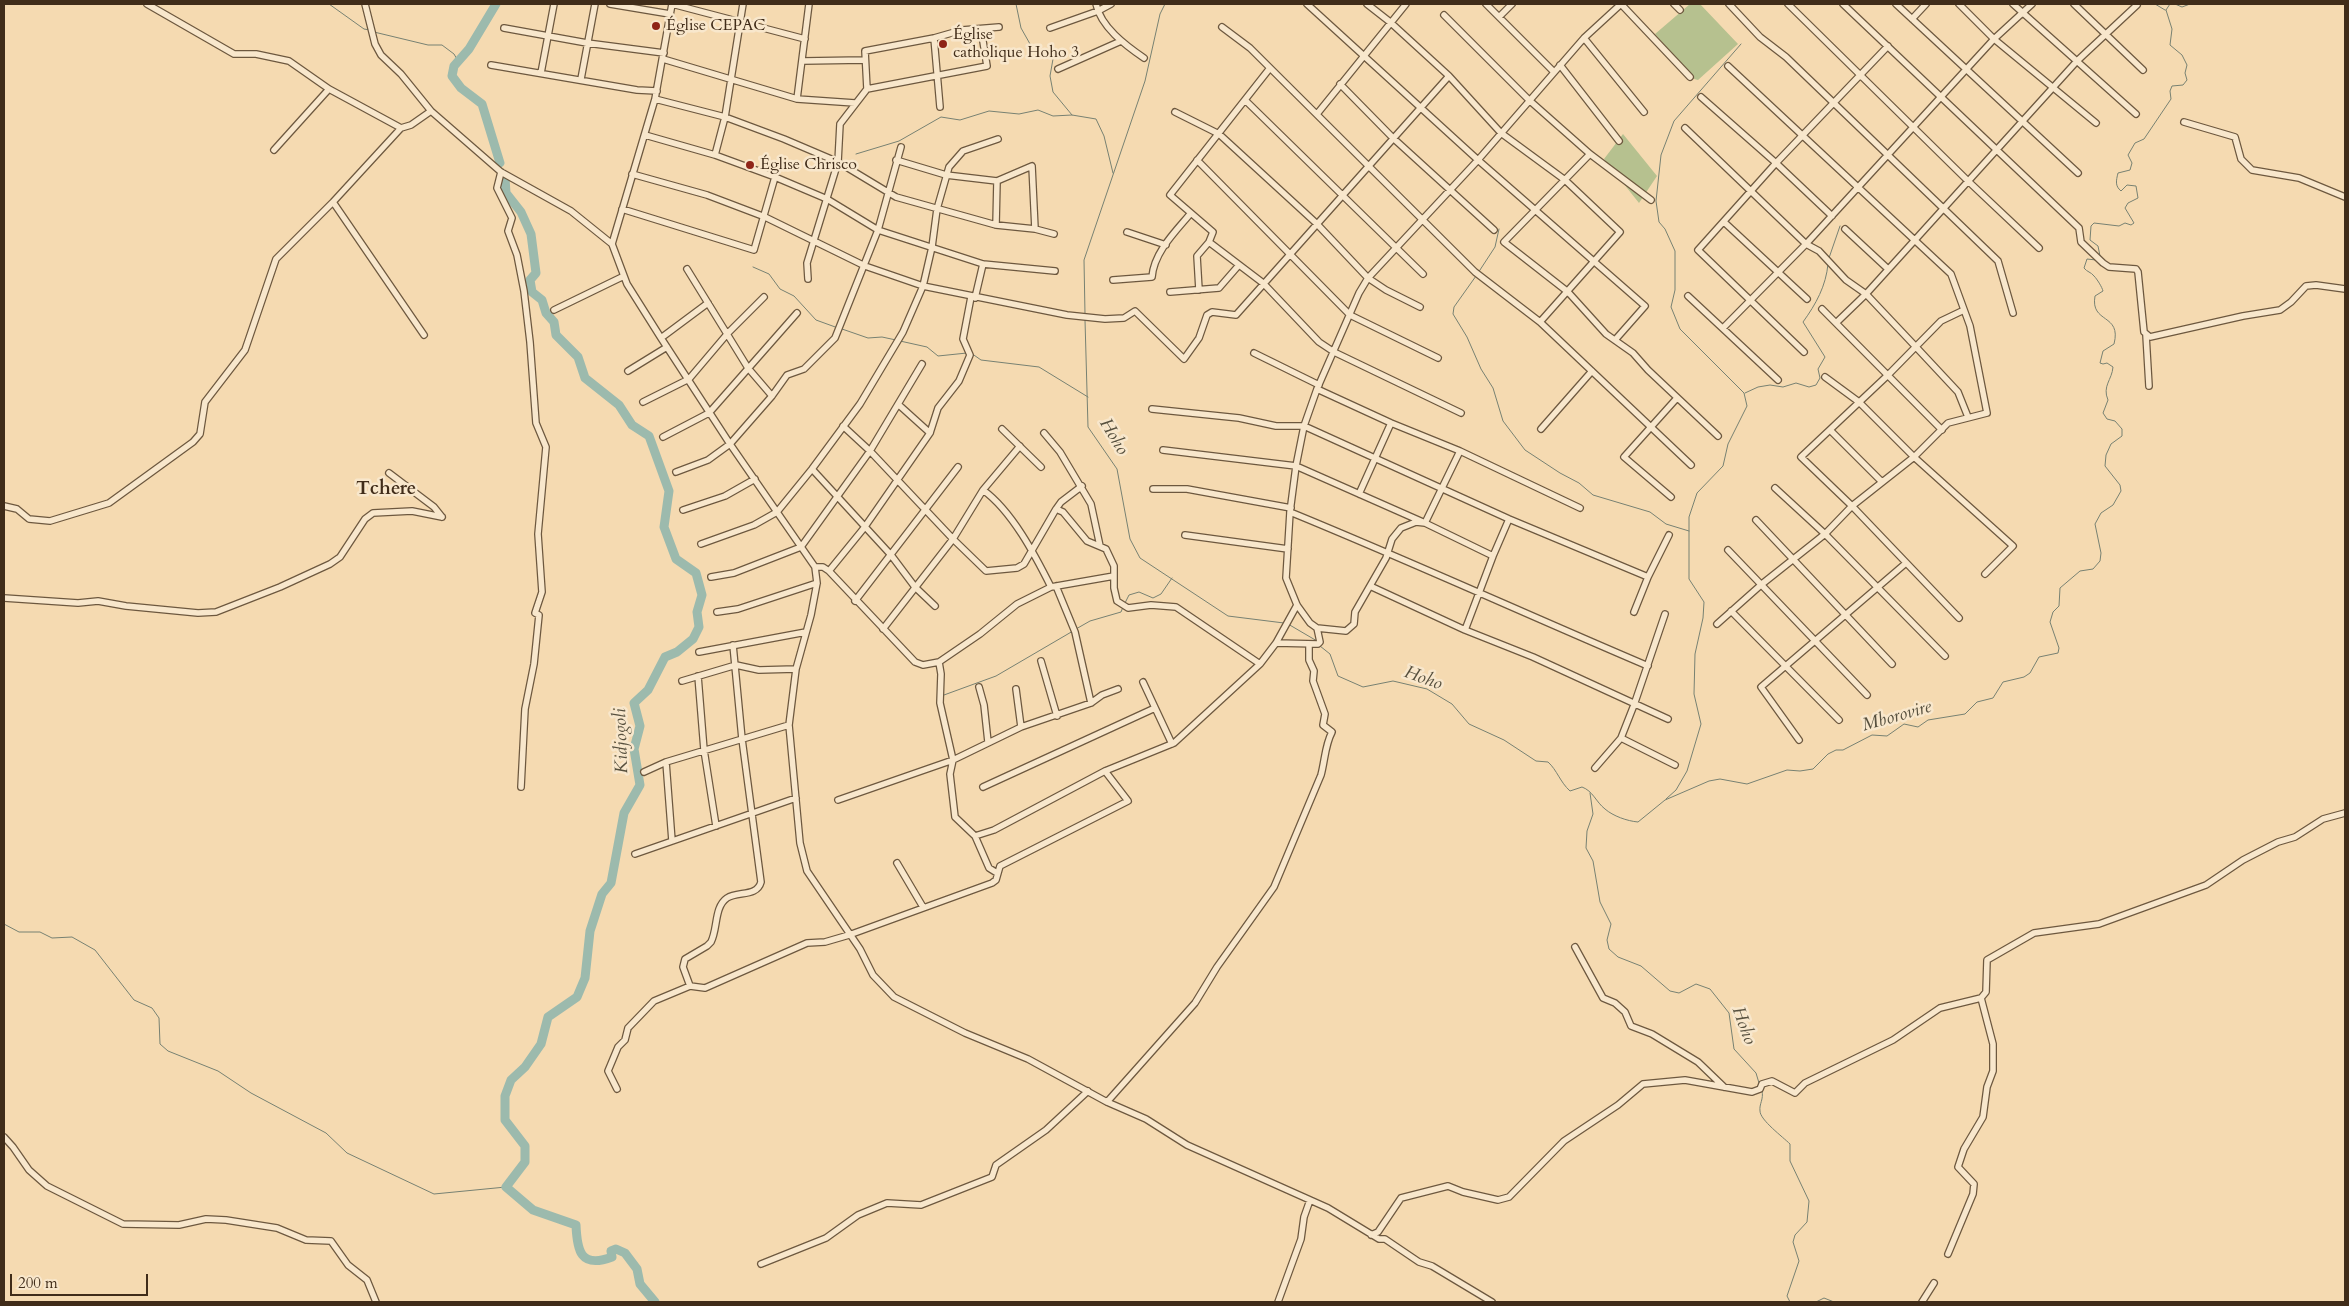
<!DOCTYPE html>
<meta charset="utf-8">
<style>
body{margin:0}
#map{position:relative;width:2349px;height:1306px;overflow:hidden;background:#f5dab1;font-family:Cardo,serif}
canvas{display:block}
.frame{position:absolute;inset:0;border:5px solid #402c19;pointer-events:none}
.scale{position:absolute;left:10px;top:1274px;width:138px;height:22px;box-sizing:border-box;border:2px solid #402c19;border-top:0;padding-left:6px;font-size:15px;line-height:18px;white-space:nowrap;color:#402c19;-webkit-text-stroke:4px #f8e7cc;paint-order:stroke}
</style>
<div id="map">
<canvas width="2349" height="1306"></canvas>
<div class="frame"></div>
<div class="scale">200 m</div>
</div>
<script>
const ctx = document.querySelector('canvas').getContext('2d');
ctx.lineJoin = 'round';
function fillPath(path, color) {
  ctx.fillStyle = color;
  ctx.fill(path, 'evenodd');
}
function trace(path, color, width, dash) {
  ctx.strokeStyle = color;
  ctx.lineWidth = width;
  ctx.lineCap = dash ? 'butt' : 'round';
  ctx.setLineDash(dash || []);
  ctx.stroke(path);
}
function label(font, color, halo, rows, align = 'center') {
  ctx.font = font + ' Cardo,serif';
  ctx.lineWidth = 5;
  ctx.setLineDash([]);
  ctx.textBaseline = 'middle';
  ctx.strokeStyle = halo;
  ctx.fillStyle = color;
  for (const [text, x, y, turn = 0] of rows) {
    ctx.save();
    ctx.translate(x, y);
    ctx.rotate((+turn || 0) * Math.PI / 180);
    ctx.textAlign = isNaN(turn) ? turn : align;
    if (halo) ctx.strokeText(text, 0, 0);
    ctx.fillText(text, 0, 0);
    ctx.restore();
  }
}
fillPath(new Path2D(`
 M1690,4H1700L1738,44L1698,80L1694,79L1655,34Z
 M1623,134L1657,176L1639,203L1604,159Z`), '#b6c18f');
trace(new Path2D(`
 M329,4L364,29L370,30
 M1016,4L1021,28L1034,51L1049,55L1053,59L1050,76L1053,92L1072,115
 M2155,4L2165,10
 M2175,4L2182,7L2190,4
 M2166,10L2170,4
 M374,32L428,45H442L454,54L458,61
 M856,154L899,141L941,117L960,120L989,111L1019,114L1038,110L1053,116L1072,115L1096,119L1104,136L1113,173
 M2100,256L2098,246L2090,240L2091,226L2094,223L2119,226L2125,223L2131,225L2134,223L2125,208L2128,203L2138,198L2136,186L2127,185L2121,191C2115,186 2116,181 2118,173L2130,170L2132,163L2128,155L2135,143L2144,139L2171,99L2170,91L2172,86L2183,85L2187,80L2185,73L2187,65L2182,55L2170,45L2172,29L2166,10
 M1829,258L1840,226
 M753,267L769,274L780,289L794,296L816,320L838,328
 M1478,273L1495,247L1499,229
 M1476,276L1454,307L1453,314L1467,337L1481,369L1493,388L1503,421L1525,450L1560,473L1579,483L1593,495L1650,512L1666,524L1689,531
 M1085,314L1084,260L1145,81L1160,14L1165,4
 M1085,320L1088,427L1117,469L1130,539L1140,558L1228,616L1284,623
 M842,329L868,338L882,337L896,340
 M900,341L927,347L938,356L967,353
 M971,353L981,360L1039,367L1088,397
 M1745,393L1758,387L1770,385L1783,387L1796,383L1809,387L1816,385L1820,378L1818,369L1825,357L1803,322C1816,304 1826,286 1828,264
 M1125,603L1129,595L1139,592L1153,598L1161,594L1172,578
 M1288,624L1317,641
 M1076,629L1090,621L1121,612L1123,607
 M1320,646L1330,654L1338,676L1363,687L1393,681L1427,689L1452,704L1469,724L1504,740L1536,761L1548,762C1557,770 1560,782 1570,791L1582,787C1593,791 1596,802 1605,809C1613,816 1627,821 1638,822L1665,800L1709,781L1720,779L1747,784L1787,770L1800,771L1813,769L1828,754L1836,750H1843L1872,735L1887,736L1904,724L1918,727L1928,720L1965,714L1977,702L1993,698L2003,682L2024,677L2030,673L2039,657L2058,653L2059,648L2050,622L2053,612L2059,606L2060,588L2080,571L2093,569L2100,561L2101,553L2095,524L2101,513L2113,505L2121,491L2120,485L2105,466L2106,455L2111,444L2122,436V429L2115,421L2107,419L2103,413L2108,400C2102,386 2112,380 2113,367L2107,363L2103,364L2100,363L2103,351L2114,344C2122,313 2090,324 2095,296L2103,291C2102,287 2097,279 2094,276C2091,272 2087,272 2084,268L2087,259L2096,260
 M944,695L996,676L1073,631
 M1590,793L1593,814L1587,831L1586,848L1593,861L1600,902L1611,924L1607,940L1609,949L1618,957L1641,966L1670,991L1679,993L1696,984L1710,989L1729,1013L1734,1049L1756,1073L1759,1083
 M1666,799L1676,790L1687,771L1701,724L1694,694L1695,654L1703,618L1704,602L1689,579V517L1697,493L1723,466L1728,444L1747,406L1744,393L1680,329L1671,307L1675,290V251L1665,229L1659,222L1656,201L1661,155L1674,121L1741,44
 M4,924L19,932H40L52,938L72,937L95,950L134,1000L152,1008L159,1018L160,1044L168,1051L218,1071L251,1093L326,1133L347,1153L434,1194L506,1187
 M1762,1091C1764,1099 1759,1104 1760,1111C1760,1120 1783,1137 1790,1144V1161L1809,1201L1807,1222L1795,1235L1793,1242L1799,1261L1787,1296L1790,1302
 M1816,1302L1824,1298L1834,1302`), '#778172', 1);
trace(new Path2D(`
 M496,4L469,49L454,66L452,76L461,88L482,104L500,163
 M505,178L506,193L521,212L531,234L536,273L530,280L532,292L542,300L546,313L554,322L556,335L578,357L585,378L619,405L632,425L649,436L669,491L664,527L676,559L696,573L702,595L697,612L699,627L693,639L677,652L665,657L648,690L634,703L640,726L634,749L640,785L624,813L611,883L602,894L590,931L585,978L577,997L548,1017L541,1044L525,1067L511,1080L505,1096V1120L525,1146V1162L506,1187L533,1210L576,1225C577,1250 580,1269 612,1257L611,1251L616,1249L625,1253L637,1269L640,1284L655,1302`), '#9cbaad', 9);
const minor = new Path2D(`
 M147,4L234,54H256L289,61L329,89L401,128
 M365,4L375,44L381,55L401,74L431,111L501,172L571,211L612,244L627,284L661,338L730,444L815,567L817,583L811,615L796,669L789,725L800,843L807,871L860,949L873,975L894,997L965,1033L1028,1059L1107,1102L1146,1119L1187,1145L1328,1208L1379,1239H1385L1419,1262L1432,1266L1492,1302
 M610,4L670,14
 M672,4L805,39
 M1096,4C1101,27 1125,45 1144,58
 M1307,4L1478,160L1645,306L1615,340
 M1367,4L1390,22L1449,76L1501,133L1565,180L1620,232L1540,322
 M1486,4L1554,72
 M1621,4L1690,77
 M1674,4L1680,10
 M1729,4L1760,37L1786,57L1998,261L2013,313
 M1788,4L1968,181L2039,248
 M1843,4L2079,228L2081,242L2103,263L2109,267L2136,269L2138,272L2144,332L2150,337L2243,316L2280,310L2291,302L2306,286L2316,285L2345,289
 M1896,4L2078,173
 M1959,4L1994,39L2096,123
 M2013,4L2136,114
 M2074,4L2143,70
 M1444,15L1529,100L1590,154L1651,200
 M1499,17L1512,4
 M1912,19L1926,4
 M1222,27L1250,48L1475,272L1540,322L1691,465
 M504,28L587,43L664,53
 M1050,28L1098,11L1111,4
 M934,38L940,107
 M1584,38L1644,112
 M663,59L797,99L855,103
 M803,61L864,60
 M491,65L637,90L657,91
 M1560,65L1619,141
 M1058,69L1121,41
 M541,73L554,4
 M581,79L595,4
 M1340,84L1393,138L1494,230
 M867,89L987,66L981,29
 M1701,97L1776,163L1832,216
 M655,99L725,117L784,139L838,162L896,197L996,225L1035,229L1054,234
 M797,99L809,4
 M1245,100L1423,274
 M1175,112L1219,134L1316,223L1368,278L1386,290L1420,307
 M1317,114L1406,4
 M2184,122L2235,137L2241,159L2252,170L2299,178L2345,197
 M1685,128L1806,244L1819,251L1846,280L1866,294L1916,347L1958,392L1968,417
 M645,135L715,155L775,177L827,199L878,230L983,264L1055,271
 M274,150L329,89
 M1590,154L1504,242L1568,292L1606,334L1633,353L1648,370L1718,436
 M715,155L725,117L743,4
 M896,160L946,175L997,181L1032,166L1035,229
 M1197,160L1350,315L1438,358
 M501,172L497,188L512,218L508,231L517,255L524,291L530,342L536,423L546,447L538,534L542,592L535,613L539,615L534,664L525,709L521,787
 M632,174L707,195L765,217L865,266L923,286L1067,315L1105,319L1124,318L1135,311L1184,359L1199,338L1207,315L1212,312L1236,315L1449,76
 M333,202L424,335
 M622,209L754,250L775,177
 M1724,222L1807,299
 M996,225L997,181
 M1845,229L1888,269
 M1127,232L1166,245
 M1209,242L1263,283L1319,342L1334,352L1461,413
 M612,244L655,99L672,4
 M687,269L748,368L772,396
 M808,279L807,263L838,162L840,124L867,89L865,51L934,38L962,30L999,27
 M1113,280L1152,277C1154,252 1176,231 1191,213
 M1199,290L1197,256L1209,242L1213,232L1170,195L1270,68
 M1170,292L1219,288L1239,265
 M1688,296L1778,380
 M975,298L983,264
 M1822,309L1942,430
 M554,310L624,276
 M1836,323L1866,294L2077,61L2137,5
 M1723,328L1806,244L1994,39L2032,4
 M2146,335L2149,386
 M661,338L708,303
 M1804,352L1698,250L1776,163L1888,46
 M1254,353L1319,385
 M628,371L667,347
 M1825,377L1859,402L1914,457L2013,546L1985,574
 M1317,389L1391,423L1460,451L1580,508
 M643,402L689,379L728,333L764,297
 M899,405L930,433
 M1152,409L1239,418L1276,426H1304L1509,519L1648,577
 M843,426L870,451L953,539L986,571L1017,568L1024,564L1056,509L1063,512L1087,541L1106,549L1114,566V588L1117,601L1128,608L1151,605L1176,607L1260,664
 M1002,429L1041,467
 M1541,429L1592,371
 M1830,430L1882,482
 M1044,433L1060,452L1091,504L1100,546
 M663,437L709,413L797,313
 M1163,450L1296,466L1425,523L1460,451
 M812,469L891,555L915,587L935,606
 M676,472L708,460L730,444L772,396L787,375L804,369L835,338L878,230L901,147
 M389,473L434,507L442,517
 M1775,488L1825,534L1945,656
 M1153,489H1187L1291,508
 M983,490C1012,511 1035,555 1051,587
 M1359,494L1391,423
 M1671,497L1624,457L1677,398
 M4,506L17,509L29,519L50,521L109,503L193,442L200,434L205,402L245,350L276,259L333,202L401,128L411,125L431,111
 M1056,509L1061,502L1082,486
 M683,510L725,496L755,479
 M1290,512C1410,561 1528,615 1648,666
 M1756,520L1892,664
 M1185,535L1288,549
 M701,544L754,525L777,512L812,469L860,404L903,332L923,286L932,247L937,209L949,167L963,151L998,139
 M1728,550L1867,695
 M815,567H823L829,571L915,662L923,665L939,662L980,634L1017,604L1051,587L1114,576
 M829,571L864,528L930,433L938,408L959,381L970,355L963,339L971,297
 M711,577L734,573L801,547L870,451L922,364
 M1056,586L1075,632L1091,703
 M1370,586L1465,630L1533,657L1668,719
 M4,598L78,603L98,601L126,606L198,613L216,612L280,587L330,564L340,557L365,519L373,513L412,511L442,517
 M855,601L958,467
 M1731,611L1839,720
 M717,612L738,609L817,583
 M1634,612L1648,577L1669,535
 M1959,618L1852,506L1801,457L1888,375L1941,321L1964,310
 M1717,624L1762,584L1825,534L1852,506L1914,457L1948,423L1987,413L1970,326L1951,274L1728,66
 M1317,628L1346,631L1354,624L1355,612L1386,558L1392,539L1401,528L1416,522L1425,523L1493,556
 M883,629L953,539L983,490L1020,446
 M1465,630L1493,556L1509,519
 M1276,643L1318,644L1320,642L1317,628L1310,623L1297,605L1286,578L1290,512L1296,466L1304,426L1317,389L1359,293L1368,278L1478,160L1584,38L1621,4
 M699,652L806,632
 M1041,661L1057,716
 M939,662L941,674L940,703L953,760L950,774L955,817L975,836L989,868L997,873
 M698,676L704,750L716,826
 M682,681L736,665L759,670L796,669
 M1143,682L1172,744
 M979,687L984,705L988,742
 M1016,689L1021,727
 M1621,738L1675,765
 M1799,740L1761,687L1906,563
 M666,762L672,841
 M1595,768L1621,738L1634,705L1665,614
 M644,772L666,762L789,725
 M983,787L1155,708
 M838,800L953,760L1021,727L1091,703L1102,695L1118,689
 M975,836L994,830L1105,771L1174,743L1260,664L1276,643L1297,605
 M635,854L796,798
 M897,863L923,907
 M1575,947L1603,998L1615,1003L1625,1012L1631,1026L1652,1034L1698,1062L1724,1087
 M690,986L683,967L685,959L707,946L711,942C718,928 714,907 727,898C738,891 757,897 761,882L742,739L733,645
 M617,1089L608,1071L618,1047L625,1040L628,1028L654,1001L690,986L705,988L807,943L825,942L849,935L992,883L996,880L1000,866L1128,801L1105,771
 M1107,1102L1195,1003L1217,967L1274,887L1321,775C1325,760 1325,745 1332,732L1323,725L1325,714L1313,681L1314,671L1309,660V645
 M4,1137L13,1147L29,1170L47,1186L123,1224L179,1225L206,1219L226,1220L277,1228L306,1240L331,1241L348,1265L367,1280L376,1302
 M1371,1235L1378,1232L1401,1198L1448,1186L1463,1192L1498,1200L1509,1197L1564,1141L1618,1105L1643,1084L1685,1080L1752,1092L1760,1089L1762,1084L1772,1081L1795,1093L1805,1083L1893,1040L1940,1008L1981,998L1986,992L1987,960L2034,933L2099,924L2206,885L2243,860L2278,842L2295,837L2323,819L2345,813
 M1948,1254L1973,1194L1974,1184L1958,1167L1964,1149L1983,1117L1987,1087L1993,1071V1044L1981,998
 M761,1264L826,1238L858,1215L887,1203L921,1205L992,1177L996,1165L1046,1130L1088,1091
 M1278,1302L1301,1239L1304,1217L1310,1200
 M1922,1302L1934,1283`);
trace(minor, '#6d583f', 8);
trace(minor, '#f8e7cc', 5.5);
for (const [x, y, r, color] of [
 [656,26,5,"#8f2418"],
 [943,44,5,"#8f2418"],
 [750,165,5,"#8f2418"]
]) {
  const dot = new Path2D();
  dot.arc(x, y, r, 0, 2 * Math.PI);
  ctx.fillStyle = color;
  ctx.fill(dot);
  trace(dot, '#f8e7cc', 2);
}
label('16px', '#402c19', '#f8e7cc', [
 ["Église CEPAC",666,26],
 ["Église",953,35],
 ["catholique Hoho 3",953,53],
 ["Église Chrisco",760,165]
], 'left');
label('italic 18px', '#57503e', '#f8e7cc', [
 ["Hoho",1113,437,59],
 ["Hoho",1423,679,20],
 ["Mborovire",1897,717,-16],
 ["Kidjogoli",622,741,-92],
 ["Hoho",1743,1026,70]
]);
label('bold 19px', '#402c19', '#f8e7cc', [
 ["Tchere",386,490]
]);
</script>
